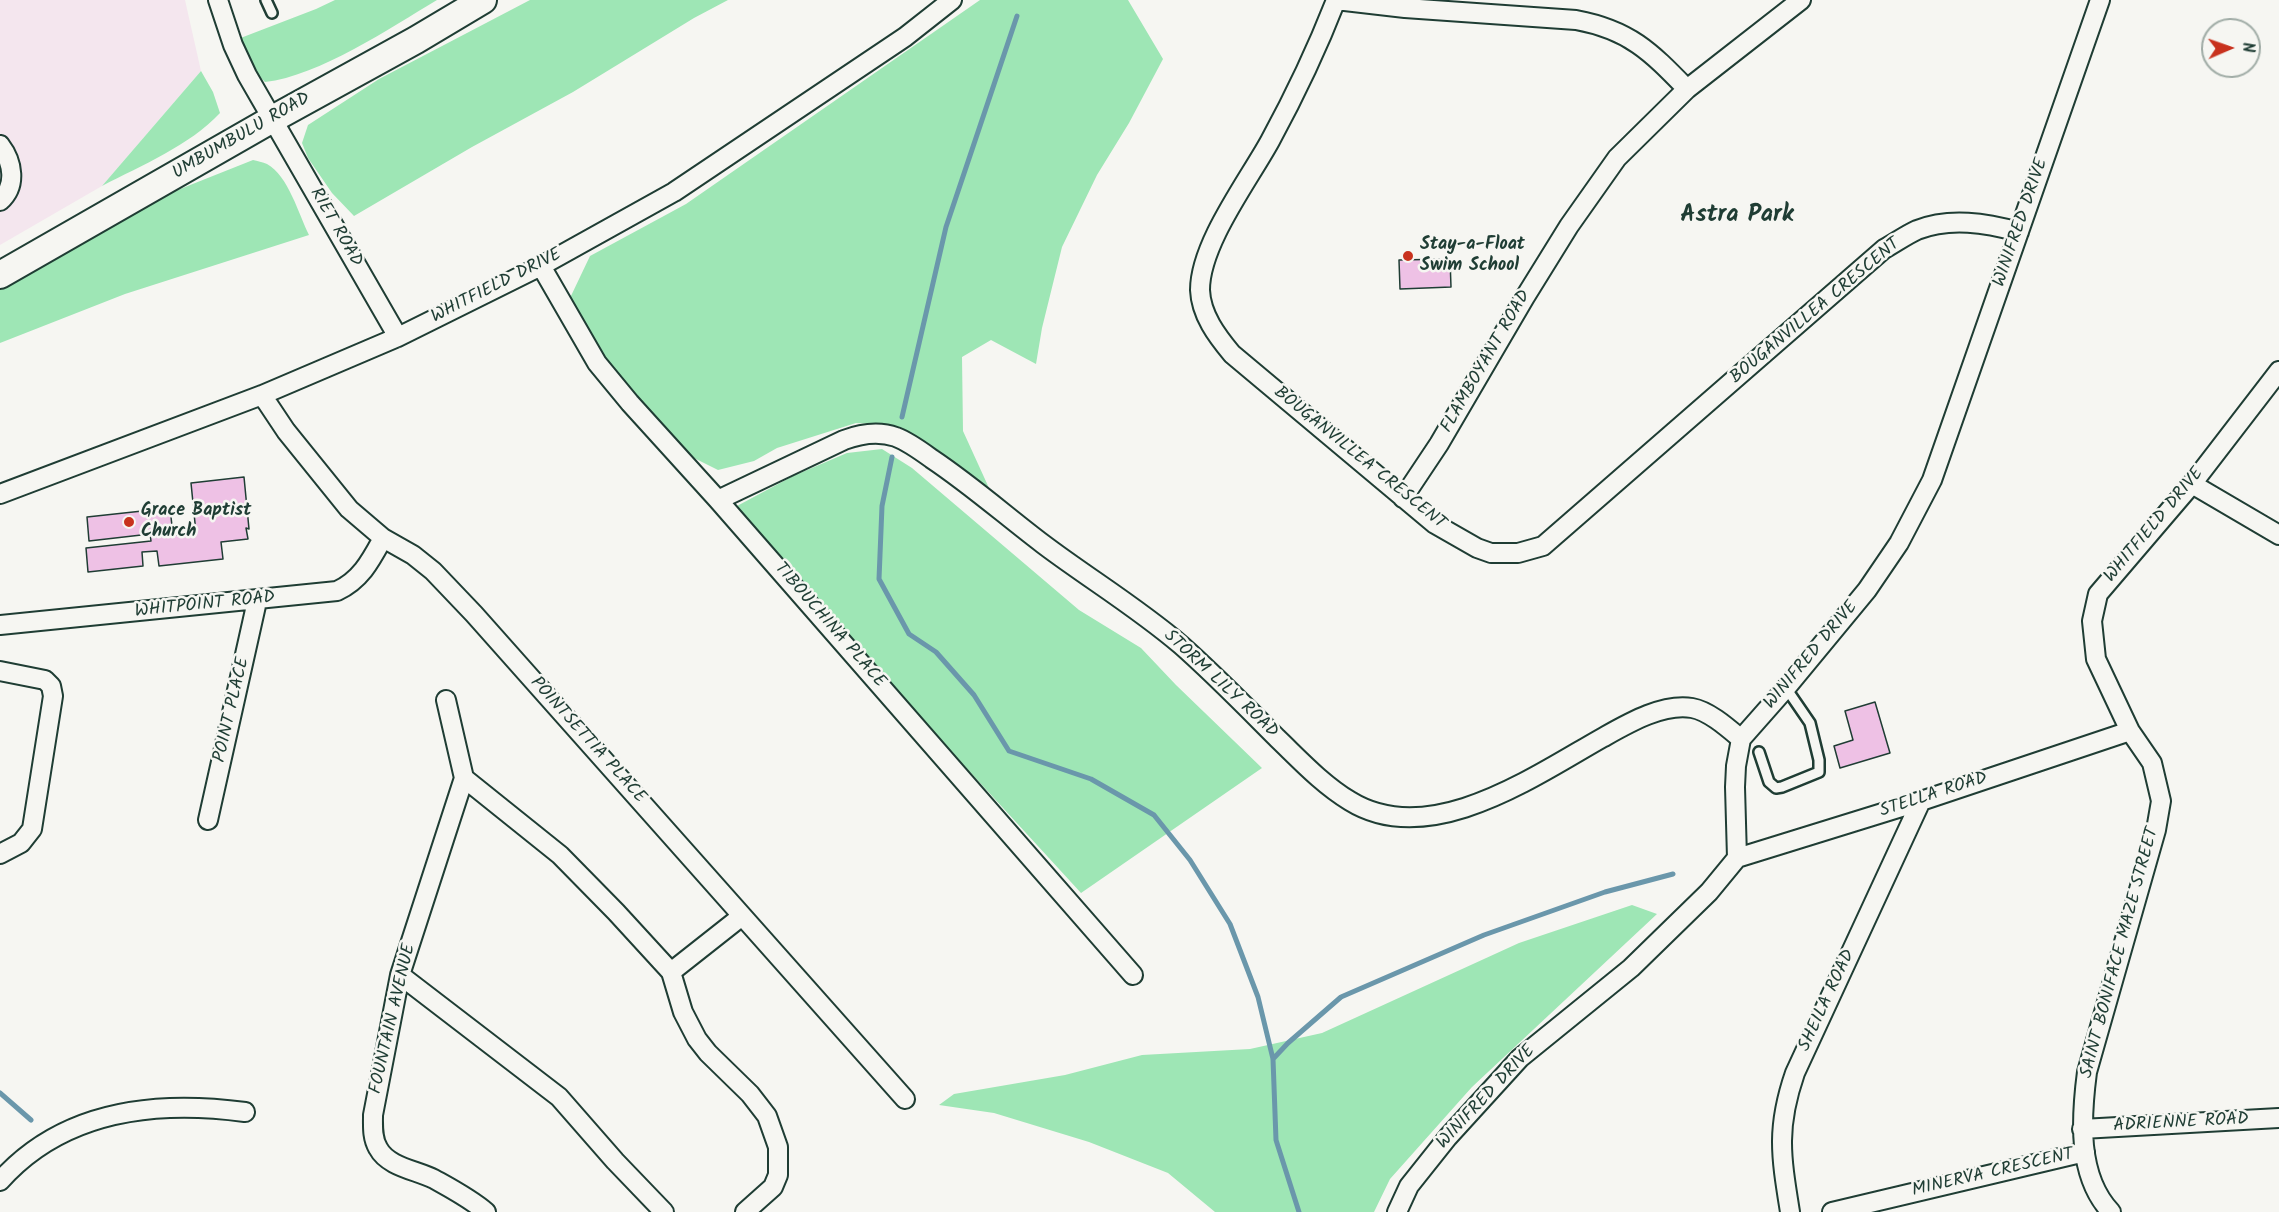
<!DOCTYPE html>
<style>
body{margin:0}
#map{position:relative;width:2279px;height:1212px;overflow:hidden;background:#f6f6f2;font-family:Kalam,sans-serif}
canvas{display:block}
.north{position:absolute;left:2201px;top:18px;width:60px;height:60px;box-sizing:border-box;background:#f6f6f2;border:2px solid #a0aca6;border-radius:50%;rotate:88deg;font-size:16px;font-weight:700;line-height:24px;text-align:center;color:#1f3d34}
.north::after{content:'';display:block;margin:auto;width:21px;height:27px;background:#c8321e;clip-path:polygon(50% 0,100% 100%,50% 72%,0 100%)}
</style>
<div id="map">
<canvas width="2279" height="1212"></canvas>
<div class="north">N</div>
</div>
<script>
const ctx = document.querySelector('canvas').getContext('2d');
ctx.lineJoin = 'round';
function fillPath(path, color) {
  ctx.fillStyle = color;
  ctx.fill(path, 'evenodd');
}
function trace(path, color, width, dash) {
  ctx.strokeStyle = color;
  ctx.lineWidth = width;
  ctx.lineCap = dash ? 'butt' : 'round';
  ctx.setLineDash(dash || []);
  ctx.stroke(path);
}
function label(font, color, halo, rows, align = 'center') {
  ctx.font = font + ' Kalam,sans-serif';
  ctx.lineWidth = 5;
  ctx.setLineDash([]);
  ctx.textBaseline = 'middle';
  ctx.strokeStyle = halo;
  ctx.fillStyle = color;
  for (const [text, x, y, turn = 0] of rows) {
    ctx.save();
    ctx.translate(x, y);
    ctx.rotate((+turn || 0) * Math.PI / 180);
    ctx.textAlign = isNaN(turn) ? turn : align;
    if (halo) ctx.strokeText(text, 0, 0);
    ctx.fillText(text, 0, 0);
    ctx.restore();
  }
}
fillPath(new Path2D(`
 M0,0H185L201,71L102,186L0,245Z`), '#f4e6ee');
fillPath(new Path2D(`
 M335,0H437C390,28 319,76 265,82L252,69L238,39L316,9Z
 M530,0H728L694,18L573,92L472,147L354,216L332,193L308,158L302,143L308,125L379,79Z
 M980,0H1128L1163,59L1129,123L1097,175L1062,247L1042,328L1036,364L991,340L962,357L963,431L994,499L884,425L856,423L777,448L754,461L718,470L688,455L635,397L598,347L570,298L590,256L686,204Z
 M201,71L213,92L220,113C189,146 142,165 102,186Z
 M253,160C257,161 263,162 267,164C288,175 299,215 309,235L125,294L0,343V285L150,201Z
 M882,449L912,468L1079,610L1141,648L1176,685L1262,768L1081,893L937,736L737,506L793,476L847,453Z
 M1632,905L1657,914L1472,1087L1390,1179L1374,1212H1215L1168,1173L1089,1142L994,1113L939,1105L954,1094L1065,1075L1142,1055L1250,1049L1322,1033L1519,943Z`), '#9ee6b5');
trace(new Path2D(`
 M902,417L946,227L1017,16
 M892,457L882,506L879,579L909,634L936,652L974,695L1009,751L1091,779L1154,815L1190,860L1230,924L1258,997L1273,1059L1276,1140L1299,1212
 M1273,1059L1288,1043L1341,997L1484,935L1605,892L1673,874
 M0,1093L31,1120`), '#6a97ab', 5);
const building = new Path2D(`
 M1450,259L1451,287L1400,289L1399,260Z
 M244,477L249,529L246,528L248,539L221,542L223,559L159,566L157,551L142,552L143,566L88,572L86,548L151,541L150,534L89,541L87,517L170,508L173,535H181V531L190,530V533H196L191,483Z
 M1875,702L1890,753L1840,768L1834,746L1853,740L1845,711Z`);
fillPath(building, '#eec1e5');
trace(building, '#1f3d34', 1.5);
const lane = new Path2D(`
 M266,0L272,13
 M1759,752L1769,782L1776,788L1782,787L1819,772V760L1810,723L1786,688`);
const street = new Path2D(`
 M218,0L233,45L247,75L398,337
 M1687,89C1651,52 1630,30 1576,20L1405,8L1336,0C1317,49 1295,95 1270,141C1248,181 1200,244 1200,290C1201,315 1217,336 1232,354L1435,524L1477,548L1491,553H1518L1543,546L1884,249C1895,243 1906,235 1917,230C1950,217 1986,223 2019,232
 M0,145C13,162 17,186 0,201
 M541,266L597,363L630,403L718,500L1133,975
 M262,395L286,431L349,509L383,538L413,555L433,571L474,614L905,1099
 M2192,484L2279,535
 M0,494L262,395L398,337L541,266L674,192L905,37L952,0
 M1403,498L1439,444L1525,297L1569,226L1617,158L1687,89L1801,0
 M718,500L844,440C860,434 879,431 896,437C909,442 921,451 932,459C971,485 1006,516 1043,544C1088,578 1138,608 1181,645C1214,674 1245,706 1277,738C1300,760 1322,784 1350,801C1429,850 1533,777 1602,738C1627,724 1662,703 1692,708C1709,711 1728,728 1741,739
 M0,625L337,591C361,580 371,560 383,538
 M0,671L45,680L51,686L53,696L32,829L21,843L0,854
 M446,700L464,778L400,975L373,1115C373,1126 372,1138 378,1148C388,1167 416,1170 434,1179C452,1189 471,1199 486,1212
 M464,778L560,855L616,912L671,972L683,1012L697,1039L708,1053L750,1094L767,1116L778,1147V1175L773,1187L745,1212
 M208,820L257,601
 M1737,858L1921,801L2130,731
 M671,972L742,916
 M400,975L559,1097L615,1161L664,1212
 M2082,1129L2279,1118
 M0,1181C63,1110 156,1100 245,1112
 M1397,1212L1409,1186L1448,1137L1520,1058L1631,968L1709,892L1737,858L1735,787L1736,766L1741,739L1786,688L1867,590L1899,543L1932,480L2100,0
 M1790,1212C1781,1156 1776,1128 1795,1073L1921,801
 M1832,1212L2085,1152
 M2111,1212C2077,1176 2081,1118 2087,1072L2156,830L2161,801L2152,763L2130,731L2096,659L2092,621L2098,594L2192,484L2279,371`);
const secondary = new Path2D(`
 M0,275L269,121L416,40L483,0`);
trace(lane, '#1f3d34', 14);
trace(street, '#1f3d34', 22);
trace(secondary, '#1f3d34', 30);
trace(lane, '#f6f6f2', 9);
trace(street, '#f6f6f2', 18);
trace(secondary, '#f6f6f2', 26);
for (const [x, y, r, color] of [
 [1408,256,6,"#c8321e"],
 [129,522,6,"#c8321e"]
]) {
  const dot = new Path2D();
  dot.arc(x, y, r, 0, 2 * Math.PI);
  ctx.fillStyle = color;
  ctx.fill(dot);
  trace(dot, '#f6f6f2', 2);
}
label('18px', '#1f3d34', '#f6f6f2', [
 ["UMBUMBULU ROAD",242,137,-30],
 ["WINIFRED DRIVE",2022,223,-71],
 ["RIET ROAD",335,228,60],
 ["WHITFIELD DRIVE",497,287,-27],
 ["BOUGANVILLEA CRESCENT",1816,312,-40],
 ["FLAMBOYANT ROAD",1487,362,-60],
 ["BOUGANVILLEA CRESCENT",1359,459,39],
 ["WHITFIELD DRIVE",2155,526,-50],
 ["WHITPOINT ROAD",205,606,-6],
 ["TIBOUCHINA PLACE",829,626,49],
 ["WINIFRED DRIVE",1812,656,-50],
 ["STORM LILY ROAD",1220,685,43],
 ["POINT PLACE",233,710,-77],
 ["POINTSETTIA PLACE",587,741,48],
 ["STELLA ROAD",1934,796,-18],
 ["SAINT BONIFACE MAZE STREET",2121,953,-75],
 ["SHEILA ROAD",1828,1001,-65],
 ["FOUNTAIN AVENUE",394,1019,-77],
 ["WINIFRED DRIVE",1487,1098,-47],
 ["ADRIENNE ROAD",2181,1124,-3],
 ["MINERVA CRESCENT",1993,1174,-13]
]);
label('bold 18px', '#1f3d34', '#f6f6f2', [
 ["Stay-a-Float",1420,246],
 ["Swim School",1420,267],
 ["Grace Baptist",141,512],
 ["Church",141,533]
], 'left');
label('bold 24px', '#1f3d34', '#f6f6f2', [
 ["Astra Park",1737,217]
]);
</script>
